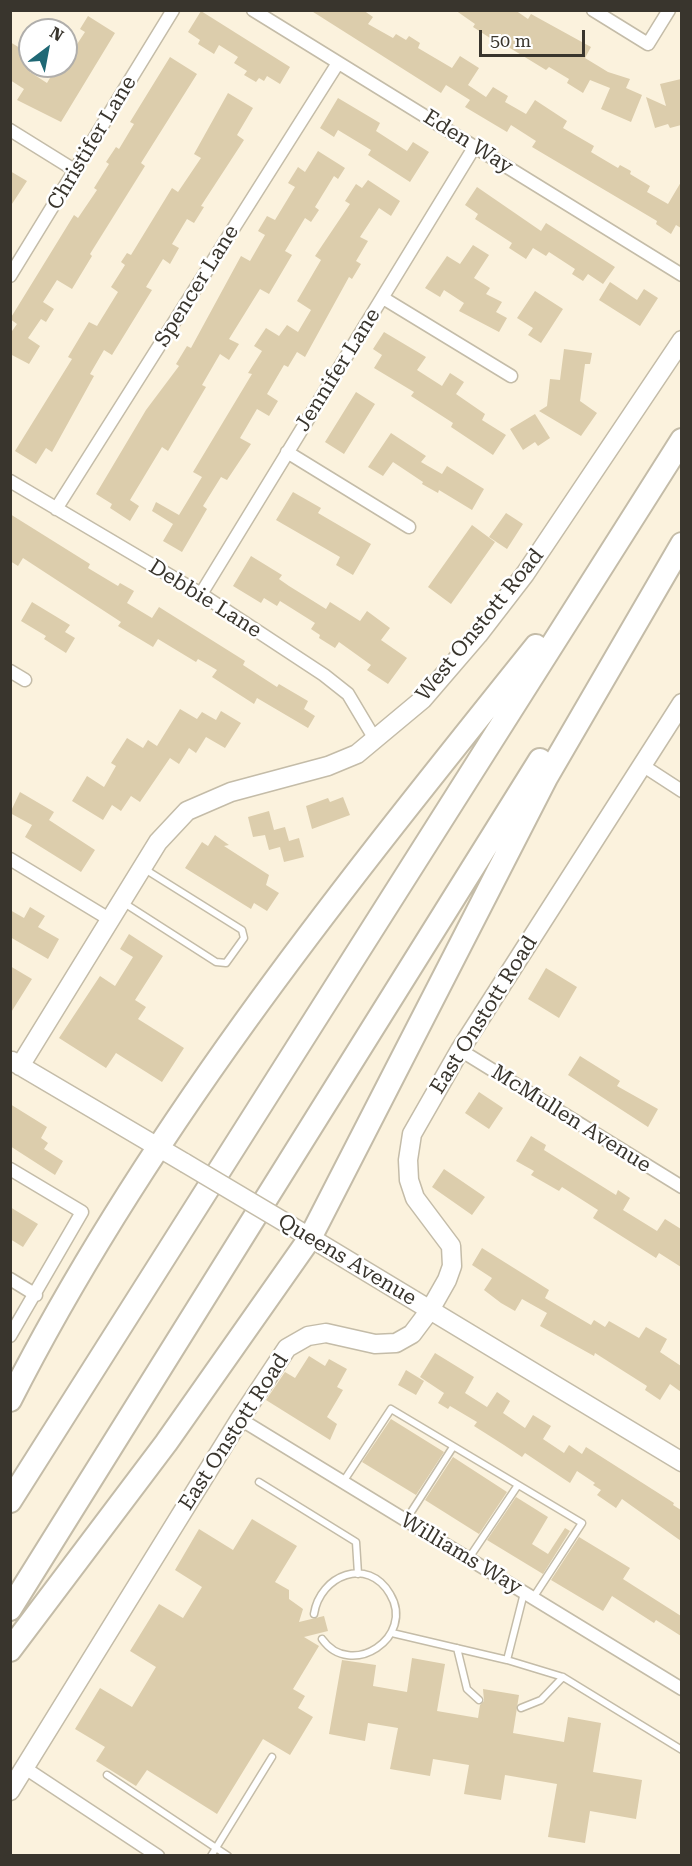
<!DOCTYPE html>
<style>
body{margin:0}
#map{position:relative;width:692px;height:1866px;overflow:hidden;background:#fbf2dd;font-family:"Roboto Serif",serif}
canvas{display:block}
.frame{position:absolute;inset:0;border:12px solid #39352d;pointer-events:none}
.north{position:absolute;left:18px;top:18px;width:60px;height:60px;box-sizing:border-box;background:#fff;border:2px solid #b0aeab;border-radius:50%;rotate:32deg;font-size:16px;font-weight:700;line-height:24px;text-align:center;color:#39352d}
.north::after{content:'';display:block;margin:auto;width:21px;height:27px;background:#1f6875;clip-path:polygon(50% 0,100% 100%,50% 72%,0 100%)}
.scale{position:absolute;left:479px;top:30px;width:106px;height:27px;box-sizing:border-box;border:3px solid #39352d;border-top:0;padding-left:8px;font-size:18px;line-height:21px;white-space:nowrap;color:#39352d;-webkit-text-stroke:4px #fff;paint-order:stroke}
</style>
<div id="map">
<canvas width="692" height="1866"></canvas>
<div class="frame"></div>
<div class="north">N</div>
<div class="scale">50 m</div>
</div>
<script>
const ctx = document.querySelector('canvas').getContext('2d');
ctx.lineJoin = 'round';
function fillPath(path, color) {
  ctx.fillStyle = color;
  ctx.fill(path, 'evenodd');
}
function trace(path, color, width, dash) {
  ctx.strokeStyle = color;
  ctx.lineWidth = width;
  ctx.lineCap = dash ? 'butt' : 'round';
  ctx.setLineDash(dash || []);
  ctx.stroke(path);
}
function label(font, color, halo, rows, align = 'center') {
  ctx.font = font + ' "Roboto Serif",serif';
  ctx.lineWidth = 5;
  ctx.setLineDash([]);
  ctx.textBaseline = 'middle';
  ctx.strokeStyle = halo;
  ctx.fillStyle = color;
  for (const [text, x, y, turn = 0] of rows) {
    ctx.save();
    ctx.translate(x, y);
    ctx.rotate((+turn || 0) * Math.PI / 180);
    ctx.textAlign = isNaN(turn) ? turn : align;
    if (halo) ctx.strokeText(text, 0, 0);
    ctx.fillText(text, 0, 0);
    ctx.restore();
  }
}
fillPath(new Path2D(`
 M310,10H363L373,17L368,24L393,38L396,34L406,40L409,36L420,43L418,48L452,68L460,56L479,68L468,85L486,97L493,87L508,96L505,102L526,114L535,100L567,121L563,128L594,146L591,152L618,168L620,165L631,171L630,174L650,186L647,192L668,204L681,182V228L676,225L671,234L656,224L657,221L532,147L536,141L511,125L507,132L465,107L470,100L446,85L441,93Z
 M455,10H515L528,19L531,14L591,47L585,58L608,72L630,79L626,88L642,95L631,122L601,109L610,88L590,80L583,93L567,83L569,79L549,67L546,70L505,45L504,47L473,27L475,24Z
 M201,11L290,67L280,84L267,76L264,81L259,78L256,82L244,75L247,71L234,63L238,57L219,45L214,54L198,44L200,40L188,32Z
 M88,16L115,33L61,122L17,100L24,89L10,80V42L30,54V72L47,83L57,66H66V61L85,32L80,29Z
 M170,57L197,74L141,163L145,166L90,254L92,256L72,289L57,280L43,302L54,309L46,322L41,319L28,338L40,346L29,364L10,354V334L17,324L10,319L74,215L78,218L97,190L94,188L109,164L106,162L116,147L119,149L134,124L130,122Z
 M681,79V125L670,128L668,124L655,128L646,97L666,106L660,84Z
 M228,93L253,108L237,135L244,140L201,206L204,207L194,223L187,219L172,244L179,248L170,264L163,259L146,287L152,290L112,355L104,350L90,374L94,376L52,452L46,448L36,464L15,451L72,359L68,357L89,322L97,326L118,292L111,287L125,265L121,262L127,253L131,255L172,188L178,192L201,158L194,154Z
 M338,98L380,123L376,131L407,151L413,142L429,152L410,182L368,155L371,150L338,130L334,137L320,128Z
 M318,151L345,168L338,179L334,176L315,207L319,210L311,222L305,218L285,251L292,255L269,294L260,289L229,339L239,344L229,360L220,354L202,385L206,387L168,451L162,447L130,500L139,506L130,521L110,508L112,504L96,494L146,410L179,366L176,364L187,346L191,348L241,256L250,261L265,235L258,231L267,216L275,220L295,187L288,183L298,167L305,172Z
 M10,171L27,181L10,207Z
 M368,180L400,201L391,216L379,208L360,237L368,241L356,261L361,264L352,279L349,277L305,357L297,352L288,367L284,365L267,394L278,401L269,416L257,409L240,438L251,444L227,480L221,477L203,506L207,509L182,552L163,541L173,524L152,511L156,502L179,515L202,477L193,472L252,374L248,373L262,351L254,346L266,328L279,336L287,325L298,332L311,310L297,301L321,260L315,256L350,204L345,201L356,184L362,188Z
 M477,187L541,231L546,223L615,267L603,284L588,274L583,281L572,274L575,269L549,252L546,256L533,248L526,259L509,248L512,243L475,219L478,214L465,205Z
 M473,245L489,255L474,278L490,288L486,294L502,302L496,312L507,318L499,332L459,311L464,303L444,290L440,297L425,288L447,256L460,264Z
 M610,282L637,300L644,289L658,298L640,326L599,300Z
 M535,291L563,309L541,343L528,335L533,328L517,318Z
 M384,332L426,357L417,370L442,386L450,373L464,382L456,394L485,414L482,420L506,435L493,455L451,427L453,423L411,396L414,392L374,368L382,355L373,349Z
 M564,349L592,353L590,364H585L580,401L597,413L581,436L539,411L547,406L550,379L560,380Z
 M356,392L375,404L344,454L325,442Z
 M535,414L550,438L538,446L535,442L523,450L510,429Z
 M391,433L426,456L421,462L442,474L447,466L484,489L472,510L439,490L438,493L422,484L423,482L393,462L383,476L368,467Z
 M293,492L321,508L318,513L371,544L353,575L336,565L340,557L276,520Z
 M506,513L523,524L507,549L489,537Z
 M10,514L90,564L88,568L118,586L120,583L134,591L127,603L152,618L159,607L245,661L243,665L277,687L279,684L308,701L304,709L315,716L308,728L257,698L254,704L212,677L217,670L198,659L196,662L158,639L153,647L118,626L121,622L23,558L18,566L10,561Z
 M472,525L495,542L451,604L428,587Z
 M251,556L282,575L279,579L289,586L326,609L330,602L360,621L367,611L390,628L381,640L407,658L388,684L367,670L371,665L339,642L335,648L319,638L320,635L311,629L315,623L280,601L277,606L264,598L261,603L233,586Z
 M32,602L70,625L65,632L75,638L66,653L44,639L46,636L21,621Z
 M180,709L197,719L202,712L216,720L221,711L241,723L225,748L206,737L196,753L189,748L179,764L170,758L140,802L131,796L121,811L112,805L103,820L72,801L87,776L104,787L116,766L111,763L127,738L143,748L148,740L157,746Z
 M20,792L54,812L49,820L95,850L81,872L25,837L32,825L10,813Z
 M343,797L350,815L312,829L306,806L328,798L330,802Z
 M269,811L274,830L285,827L289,841L299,838L304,857L284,862L280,847L269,850L265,835L253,837L248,817Z
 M215,835L229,845L224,846L269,875L266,885L279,893L267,911L254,903L251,909L185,868L202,842L208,846Z
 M30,907L45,916L38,927L59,939L48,959L10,937V910L24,918Z
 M129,934L163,956L135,1000L146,1007L138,1019L184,1048L162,1082L116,1053L106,1068L59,1038L100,976L115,986L133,957L120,949Z
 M10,966L32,979L10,1014Z
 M546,968L577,987L559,1018L528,999Z
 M580,1056L620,1081L617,1086L658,1109L648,1127L568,1075Z
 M479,1092L503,1108L489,1129L465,1113Z
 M10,1104L47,1127L41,1138L48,1143L44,1149L63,1161L55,1175L10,1146Z
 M531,1136L546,1145L544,1150L616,1195L618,1190L630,1198L623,1210L657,1231L665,1219L681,1229V1267L659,1253L656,1258L593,1218L598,1210L562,1187L559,1191L531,1175L534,1171L516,1161Z
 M444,1169L485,1197L472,1215L432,1187Z
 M10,1207L38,1224L23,1247L10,1239Z
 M482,1248L549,1290L545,1298L591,1325L594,1320L605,1327L609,1321L639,1338L646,1327L667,1339L660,1352L681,1366V1392L670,1384L660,1400L645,1390L647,1386L595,1353L594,1356L540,1326L547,1313L522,1299L515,1311L501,1303L484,1290L492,1278L472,1265Z
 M435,1353L474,1377L465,1393L487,1407L497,1392L510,1401L503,1413L525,1428L533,1415L551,1426L543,1439L564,1453L569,1445L582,1454L586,1447L674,1503L673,1505L681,1510V1541L622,1499L616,1508L597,1495L601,1490L593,1485L595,1483L577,1471L570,1483L525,1453L522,1457L504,1445L474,1426L477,1422L450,1406L448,1409L438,1403L444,1393L420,1377Z
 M309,1356L325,1366L329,1359L347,1369L337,1387L343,1390L327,1417L337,1424L330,1440L266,1400L285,1372L295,1378Z
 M406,1370L424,1381L416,1395L398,1385Z
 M391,1419L444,1452L416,1495L362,1462Z
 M453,1457L507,1492L479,1534L425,1500Z
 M516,1497L548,1517L532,1544L548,1554L565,1528L570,1531L543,1574L487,1540Z
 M252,1519L297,1546L275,1582L289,1590V1599L303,1609L299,1622L324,1616L328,1631L304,1637L319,1646L293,1689L305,1696L298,1708L313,1717L290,1755L263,1739L217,1814L147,1770L136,1786L96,1761L105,1747L75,1729L100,1688L132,1707L156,1667L130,1651L159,1604L183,1618L202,1587L175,1570L199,1529L233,1550Z
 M579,1537L630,1568L623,1579L681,1616V1636L656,1620L654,1623L612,1596L603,1611L551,1580Z
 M412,1658L445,1664L437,1711L478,1718L480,1705L484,1701L483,1689L519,1695L513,1733L564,1742L568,1717L601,1723L593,1772L642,1780L636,1819L590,1811L585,1843L548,1837L557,1784L505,1775L501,1800L464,1794L469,1765L433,1759L430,1776L390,1769L398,1728L368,1723L365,1741L329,1734L342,1660L376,1665L373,1686L407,1692Z`), '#dccdac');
const lane = new Path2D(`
 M124,903L216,962L226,963L244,938L242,930L143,868
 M259,1482L356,1542L358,1574
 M343,1482L391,1409L582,1523L533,1598
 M406,1520L453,1447
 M469,1558L518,1485
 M524,1593L507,1660L563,1677L682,1750
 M314,1614C320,1575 368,1556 390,1594C416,1637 351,1680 322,1639
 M392,1633L507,1660
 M457,1648L467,1689L479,1700
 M521,1708L541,1700L563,1677
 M107,1775L228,1856
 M211,1856L272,1757`);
const street = new Path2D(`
 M253,10L682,275
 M593,10L648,44L669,10
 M10,130L76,171
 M10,276L173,10
 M383,298L511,376
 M287,452L409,527
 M10,481L201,594L324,675L348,694L376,741
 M56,509L338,63
 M201,594L475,146
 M10,671L25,680
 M642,765L682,791
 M10,859L109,919
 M460,1050L682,1187
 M10,1169L82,1212L10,1336
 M10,1279L36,1295
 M240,1419L682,1689
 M25,1768L158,1856`);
const secondary = new Path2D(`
 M12,1061L185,1163
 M20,1066L158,842L187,811L231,792L328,766L357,754L423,699L478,635L525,574L682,340
 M286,1223L682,1462
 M10,1791L240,1419L287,1348L308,1336L326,1333L375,1344L396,1343L412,1334L430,1310L447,1280L452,1266L451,1246L415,1198L409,1180L408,1160L412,1134L460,1050L682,703`);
const highway = new Path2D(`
 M10,1400C150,1125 344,886 536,646
 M10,1501L682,440
 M10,1609L540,760
 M10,1650L166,1443L310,1238L546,778L682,544`);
trace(lane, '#c4bca8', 9);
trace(street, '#c4bca8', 15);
trace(secondary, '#c4bca8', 21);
trace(highway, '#c4bca8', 26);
trace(lane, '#fff', 6);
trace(street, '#fff', 12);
trace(secondary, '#fff', 18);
trace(highway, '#fff', 22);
const secondaryBridge = new Path2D(`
 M185,1163L286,1223`);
trace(secondaryBridge, '#c4bca8', 21, []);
trace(secondaryBridge, '#fff', 18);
label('21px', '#39352d', '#fff', [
 ["Eden Way",468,142,32],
 ["Christifer Lane",92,143,-59],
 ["Spencer Lane",197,286,-58],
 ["Jennifer Lane",338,370,-58],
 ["Debbie Lane",205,599,32],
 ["West Onstott Road",480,625,-51],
 ["East Onstott Road",484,1015,-58],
 ["McMullen Avenue",571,1119,32],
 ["Queens Avenue",347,1260,31],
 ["East Onstott Road",234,1432,-57],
 ["Williams Way",461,1554,31]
]);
</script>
